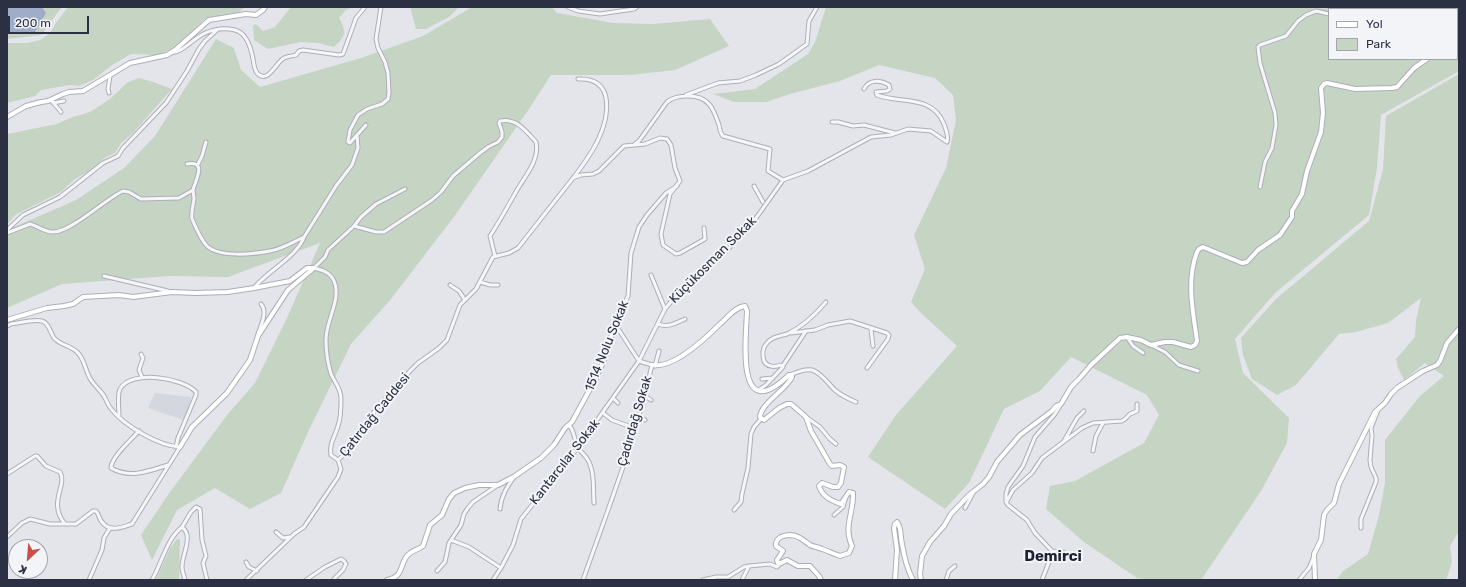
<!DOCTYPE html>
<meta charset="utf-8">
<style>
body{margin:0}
#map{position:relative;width:1466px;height:587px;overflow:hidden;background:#e3e5eb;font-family:Rubik,sans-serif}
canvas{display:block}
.frame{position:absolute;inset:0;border:8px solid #2b3042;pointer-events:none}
.legend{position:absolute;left:1328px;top:8px;width:130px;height:52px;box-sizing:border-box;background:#f3f4f8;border:1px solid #a3a6af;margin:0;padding:5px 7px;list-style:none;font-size:12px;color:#2b3042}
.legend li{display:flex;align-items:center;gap:8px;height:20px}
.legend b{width:20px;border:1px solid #a3a6af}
.north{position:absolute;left:8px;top:539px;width:40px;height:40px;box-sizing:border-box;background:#f3f4f8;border:1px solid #a3a6af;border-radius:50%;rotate:206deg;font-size:11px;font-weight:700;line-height:16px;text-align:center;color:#2b3042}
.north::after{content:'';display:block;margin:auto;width:14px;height:18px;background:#cb4e4c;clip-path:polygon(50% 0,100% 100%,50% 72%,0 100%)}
.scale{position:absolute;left:8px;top:16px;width:81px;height:18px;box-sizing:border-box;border:2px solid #2b3042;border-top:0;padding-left:5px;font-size:12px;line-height:14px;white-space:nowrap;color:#2b3042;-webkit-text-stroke:3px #f3f4f8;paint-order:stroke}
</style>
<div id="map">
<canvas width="1466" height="587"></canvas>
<div class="frame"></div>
<ul class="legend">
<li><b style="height:5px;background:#fff"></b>Yol</li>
<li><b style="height:11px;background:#c6d4c4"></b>Park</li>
</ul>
<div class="north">K</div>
<div class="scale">200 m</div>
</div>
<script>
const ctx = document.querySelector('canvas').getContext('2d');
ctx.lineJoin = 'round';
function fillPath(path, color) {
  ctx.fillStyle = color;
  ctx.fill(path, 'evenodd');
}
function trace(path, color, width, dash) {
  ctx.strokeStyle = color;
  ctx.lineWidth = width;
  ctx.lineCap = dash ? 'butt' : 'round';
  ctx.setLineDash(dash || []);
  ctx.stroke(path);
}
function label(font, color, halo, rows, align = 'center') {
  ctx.font = font + ' Rubik,sans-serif';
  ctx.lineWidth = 4;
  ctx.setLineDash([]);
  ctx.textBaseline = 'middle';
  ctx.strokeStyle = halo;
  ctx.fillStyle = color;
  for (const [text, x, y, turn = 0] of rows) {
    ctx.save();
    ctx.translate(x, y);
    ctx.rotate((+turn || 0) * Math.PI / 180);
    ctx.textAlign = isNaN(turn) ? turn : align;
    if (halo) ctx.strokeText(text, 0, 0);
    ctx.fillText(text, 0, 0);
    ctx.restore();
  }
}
fillPath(new Path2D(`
 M155,393L191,397L186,421L148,408Z`), '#d5d7df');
fillPath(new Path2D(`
 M7,7H62L48,25L42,35L7,39Z
 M68,7H245L239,12L205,19L174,48L158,55L131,54L112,65L93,80L79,86L70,85L41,90L35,96L7,103V43H27L40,40L50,33L56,23Z
 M291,7H353L346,10L339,18C347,32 346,36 334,47L318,43L300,42L268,49L254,40L253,26L256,24L263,31L275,27Z
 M410,7H459L449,17L426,29H416Z
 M472,7H552L557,13L613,23L653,24L710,19L729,46L675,70L630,75H551L527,112L456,214L391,299L351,344L309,430L281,493L250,509L215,488L177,510L152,560L141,535L170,492L227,415L255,383L287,318L320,243L228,277L170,276L62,284L7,308V230L76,200L124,168L155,136L216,39L234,48L241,70L260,87L361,58L423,36Z
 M826,7H1459V71L1381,115L1377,168L1369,215L1275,293L1235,339L1243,373L1289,418L1287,443L1261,491L1201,580H1154L1137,578L1084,542L1046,509L1050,486L1075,481L1144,443L1159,415L1147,395L1071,357L1040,391L1004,409L969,483L945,509L868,457L896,415L957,346L923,315L911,302L925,269L914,235L946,168L956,120L953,95L935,78L879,65L840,81L790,94L766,102H734L713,94L755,89L808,54L815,42ZM1329,9H1457V59H1329Z
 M1459,74V531L1450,546L1452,562L1446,580H1337L1343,571L1368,554L1379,515L1385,483V440L1420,396L1444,376L1425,363L1404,380L1398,368L1396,359L1415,337L1416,320L1421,298L1388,323L1356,332L1339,334L1296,385L1277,395L1252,379L1243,355L1241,338L1276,299L1369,221L1383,170L1386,116Z
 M139,78L153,82L172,89L132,134L121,143L115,153L106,157L88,172L75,179L61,192L15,215L7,225V134L57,124L70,118L90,112L110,99L128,82Z
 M177,539H180L179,580H156L170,548Z`), '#c6d4c4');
fillPath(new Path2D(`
 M7,7H42L46,13L35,32H7Z`), '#9fadc9');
const street = new Path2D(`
 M568,7L578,11L600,14L634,9L637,7
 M1342,9L1343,7
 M171,53C182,52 188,44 197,38C207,30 222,27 235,30C247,33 251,48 253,59C254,64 254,69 257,73C268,85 276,62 284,58C288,56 293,56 296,55L299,51L303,50L339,55L343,54L356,18L365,7
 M109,93L108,89L110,76
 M686,95L718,83L740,81L756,75L779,64L807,44L809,21L817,7
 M51,100L61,112
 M53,103L64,101
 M832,122H838L853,126L864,125L895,133
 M357,135L356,136L350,143L348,142L350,130L358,115L367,109L382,104L388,99L389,93L388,73L385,62L378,48L376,39L381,7
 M635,144L639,141L667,102C673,97 680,96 688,96C708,96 713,107 719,125C720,129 720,133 723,136L770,149L768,171L783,180
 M187,164C208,160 195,181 193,190C193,193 194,196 194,199C193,206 191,212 192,219C196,227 200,239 207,246C220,258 254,254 270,251C282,249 293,242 304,237
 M197,166L202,156L206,142
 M574,177C583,165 592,153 598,140C609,117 616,77 578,79
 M677,186L666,193L647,215L639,227L631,253L628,296L615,324L639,361L665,309L679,292L709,268L749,228L783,180L808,171L871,137L891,135L908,129L931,131L947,142C949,136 946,130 944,124C932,94 900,104 877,95L876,92L887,91L890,89L889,85C880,80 869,79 864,89
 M754,186L763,202
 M1260,187L1265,162L1272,148L1276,125L1275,113L1260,63L1258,47L1260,45L1286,36L1298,21L1306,15L1316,11L1329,14
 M354,226L376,232H384L432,200L441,192L453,176L480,153L488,147L498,142L502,137V132L499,123L500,121C517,118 526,131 536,142C540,160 525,176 517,190C508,206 500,221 490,236L495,256
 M7,230L23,215L60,197L103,163L118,156L123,148L166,103L187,71L199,49L205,41L217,30
 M7,233L30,224C38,226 46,233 54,232C72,231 104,200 123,191L129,192L141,199L179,198L193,190
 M314,268C322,270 330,272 334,281C342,300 325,321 326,341C326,351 328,364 331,374C335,383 341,388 341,399C341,408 341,418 338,426C335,437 329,443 331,455L338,460
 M314,268L325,257L328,250L354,226L361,217L376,204L405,189
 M651,275L665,309
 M104,276L168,291
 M480,282L490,285H498
 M450,285L459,291L465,300
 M254,288C267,271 297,257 304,237L336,186L352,165L358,148L357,135L366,125
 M658,324C668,328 676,323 685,319
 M7,326L11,324C19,323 35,319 42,321C49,323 50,332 54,338C60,345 71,346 77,352C85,359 85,371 91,380C95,386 100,390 104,396C107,401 108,406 112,410C125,426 159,446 180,447
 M871,329L873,346
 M791,333L815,330L828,325L850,321L887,333L889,335L888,339L867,368
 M258,334C261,325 268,312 261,304
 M1127,337L1133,346L1143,353
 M1151,345L1165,352L1179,365L1198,371
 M141,354L143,358L139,370L142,377
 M655,366L659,351
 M782,367L806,331
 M790,375C797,372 805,369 812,370C822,373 829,385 836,391C842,396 849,399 856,402
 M762,379L773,378
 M760,389L766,385L783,367L781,365C778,366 774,367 771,366C761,365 761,349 767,343C771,337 780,336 787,334C802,327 815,315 826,302
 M645,396L651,400
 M613,398L618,403
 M603,413L612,420L634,428
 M638,416L645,420
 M119,417C119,409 117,396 120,389C131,369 184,378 196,392V395L178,438L176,447
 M806,417L820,427L830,439L836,444
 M569,425C575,432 574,440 578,448C581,452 585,455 588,460C595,473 593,490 594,503
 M139,431C132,439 111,457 111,468C130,479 149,471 168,465
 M1064,441L1077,418L1084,411
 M1093,451L1096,436L1103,423
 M338,460L349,450L373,413L410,371L418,363L439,348L447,340L460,305L476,289L493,257L509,253L518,248L573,178L581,175L593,174L599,171L624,146L645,144L660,138L667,139L671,145L675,168L680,181L670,194L661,234L663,245L676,254L680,253L705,239L704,228
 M7,474L35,456H37L46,466L60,472C68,485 47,502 65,524
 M1007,501L1013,490L1032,473L1042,458L1082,428L1093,423L1122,421L1125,419L1130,414L1137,411V404
 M965,508L973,493
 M500,509C501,496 507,487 514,477
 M734,510L741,502L742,494L748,468L751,434L754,427L761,419
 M834,515L843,507L845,500
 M182,527L191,512L196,507L200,509L202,540L206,556L203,563L207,580
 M1361,528V519L1376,482V478L1371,467L1370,460L1372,435L1371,428L1378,410
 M276,532L283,538L290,537
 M7,537L22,523L30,519L50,524H76L93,511H96C99,514 99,519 102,522C110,533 122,527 132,524L180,447
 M451,540L469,547L501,568
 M1052,551L1063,552
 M246,562L249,567L257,571
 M437,571L445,562L449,543L461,525L464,514L468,508L473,502L498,485
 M89,580L102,550L104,538L110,528
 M152,580C162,563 166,540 182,527C194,536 182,554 182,567C182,571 184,576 185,580
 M246,580L294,534L304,527L338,477L341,469L338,460
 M306,580L325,567L341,559L344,561L346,564L343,570L333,580
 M493,580L501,568L513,545L521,519L578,447L639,361L652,365C636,438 608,509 583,580
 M703,580L716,577H728L744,567L749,566L770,564L777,567L781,563
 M742,580L749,566
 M946,580L949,571L955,566
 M1042,580L1052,554V551L1035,533L1027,520L1008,505L1006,502V494L1008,487L1023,466L1035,437L1055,414L1061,404
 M1299,580L1309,568L1314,556`);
const secondary = new Path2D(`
 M1457,27L1459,26
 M7,117L26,106L41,102L48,101L63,94L69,92L83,91L130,63L167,55L175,50L209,20L246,14L256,15L263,10L265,7
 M7,320L47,308L64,306L73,304L83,297L119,295L133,297L172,292L195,293L228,292L254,288L290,281L307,268H314
 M652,365C673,369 706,338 720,324C727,318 735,307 745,306L747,311C746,340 735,427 789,375H792V377C786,390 761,403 760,417L764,420L779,408L787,404H791L806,417L811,431L830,464L832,466L840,465L844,467L841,483L838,487H833L822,483L819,486C822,496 831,501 841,504L849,492L853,493C854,513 843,526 852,546L849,553L840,556C834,554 828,551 822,549C818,547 814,547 810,545C807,543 804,540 800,538C792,533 775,534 776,546L783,551L777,560L778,563H781L787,560L798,566H810L819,576L821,580
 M180,447L192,427L227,393L250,360L258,336L288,290L314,268
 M387,580C405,577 399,562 409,554C413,550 418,550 423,546L430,525L442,515L449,499L454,493L465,488L479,485H498L515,476L541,458L554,445L565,428L572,422L596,378L604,360L615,324
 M895,580L897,550L894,528L895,524L897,522C902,528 900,537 902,544C904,556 907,569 913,580
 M921,580L920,574L922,556L930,542L944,526L951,514L969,495L983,484L989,477L997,462L1020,435L1052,411L1056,406L1061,404L1071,387L1079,379L1091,365L1120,338L1127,337L1141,340L1151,345L1165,342H1173L1191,347L1195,345L1197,341C1193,311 1186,281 1197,252L1199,249L1203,247L1242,263L1247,262L1258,250L1280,235L1292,217V211L1302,194L1307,171L1321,132L1323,113L1321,88L1324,84L1327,83L1355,89L1392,88L1397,87L1414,68L1427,59
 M1315,580L1314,554L1321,540L1324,515L1327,510L1334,503L1339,484L1375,412L1385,403L1391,394L1397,388L1423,371L1437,365L1440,361L1447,343L1459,329`);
trace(street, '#acafb8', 5);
trace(secondary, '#acafb8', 6);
trace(street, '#f6f6f9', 3);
trace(secondary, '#fff', 4);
label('13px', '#2b3042', '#f3f4f8', [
 ["Küçükosman Sokak",713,260,-45],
 ["1514 Nolu Sokak",607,346,-68],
 ["Çatırdağ Caddesi",375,415,-51],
 ["Çadırdağ Sokak",635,421,-74],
 ["Kantarcılar Sokak",565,462,-52]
]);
label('bold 15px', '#1d2133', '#f3f4f8', [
 ["Demirci",1053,557]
]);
</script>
